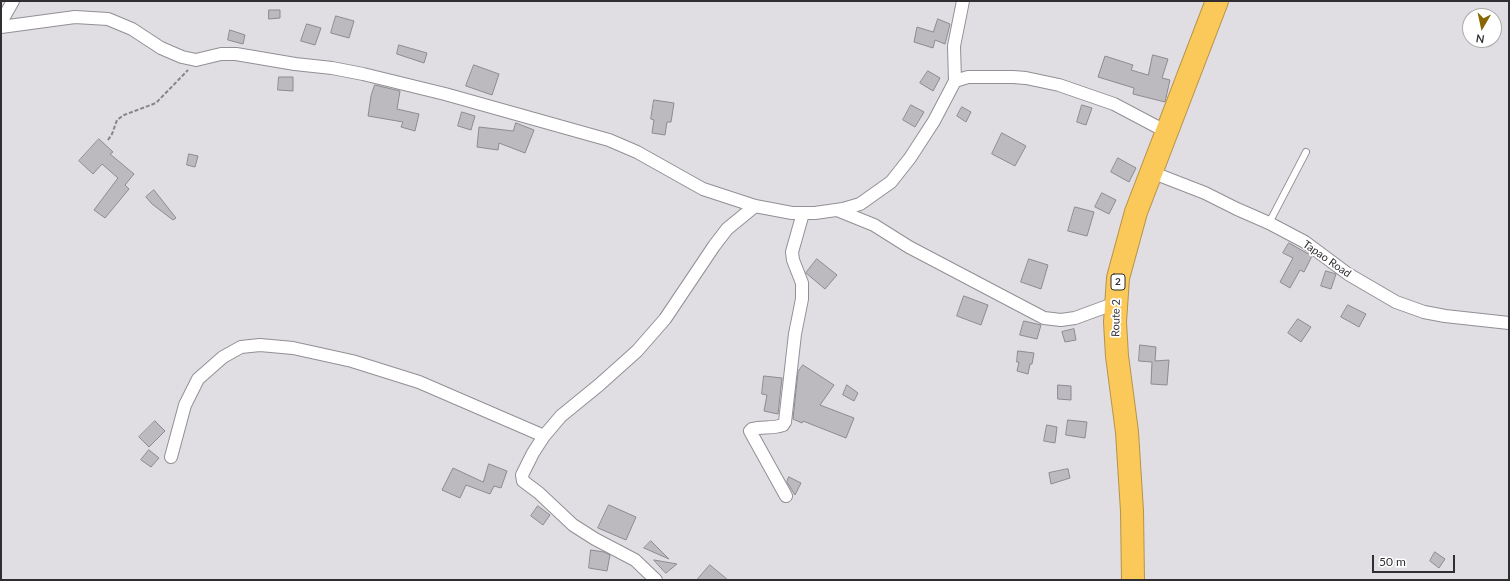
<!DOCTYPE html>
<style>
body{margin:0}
#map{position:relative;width:1510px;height:581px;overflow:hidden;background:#e0dde3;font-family:Lato,sans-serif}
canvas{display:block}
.frame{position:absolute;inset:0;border:2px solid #302e31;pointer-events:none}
.north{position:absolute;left:1462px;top:8px;width:40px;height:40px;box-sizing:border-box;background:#fff;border:1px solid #acabad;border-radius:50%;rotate:189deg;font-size:11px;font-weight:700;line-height:16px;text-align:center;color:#302e31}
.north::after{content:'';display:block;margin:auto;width:14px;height:18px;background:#886602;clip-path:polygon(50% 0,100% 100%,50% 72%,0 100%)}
.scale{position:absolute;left:1372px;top:555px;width:83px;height:18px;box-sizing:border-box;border:2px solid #302e31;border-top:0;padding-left:5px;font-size:12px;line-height:14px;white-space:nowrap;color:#302e31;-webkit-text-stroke:3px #fff;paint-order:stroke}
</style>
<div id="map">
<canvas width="1510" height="581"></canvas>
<div class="frame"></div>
<div class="north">N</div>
<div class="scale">50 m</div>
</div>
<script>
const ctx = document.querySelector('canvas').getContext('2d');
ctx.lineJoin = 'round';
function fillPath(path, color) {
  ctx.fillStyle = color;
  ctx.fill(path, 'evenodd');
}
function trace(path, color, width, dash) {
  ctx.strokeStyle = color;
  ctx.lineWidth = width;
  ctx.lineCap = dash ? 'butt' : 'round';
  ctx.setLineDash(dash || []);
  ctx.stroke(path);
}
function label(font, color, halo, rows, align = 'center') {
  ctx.font = font + ' Lato,sans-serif';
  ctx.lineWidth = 3.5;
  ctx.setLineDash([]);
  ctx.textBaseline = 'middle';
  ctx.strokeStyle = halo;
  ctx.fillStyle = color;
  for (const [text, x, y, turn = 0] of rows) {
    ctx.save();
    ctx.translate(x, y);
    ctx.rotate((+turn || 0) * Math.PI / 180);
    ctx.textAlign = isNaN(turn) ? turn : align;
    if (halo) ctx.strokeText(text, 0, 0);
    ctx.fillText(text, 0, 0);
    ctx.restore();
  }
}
const building = new Path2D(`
 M269,10H280V18L269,19Z
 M336,16L354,21L349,38L331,33Z
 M938,19L950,24L945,44L935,40L933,48L914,42L917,27L933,32Z
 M307,24L321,28L315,45L301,41Z
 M230,30L245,35L243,44L228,40Z
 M399,45L427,53L424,63L397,54Z
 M1153,55L1168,59L1162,78L1170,80L1165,102L1133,94L1134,88L1098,77L1105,56L1133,65L1131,70L1148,75Z
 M474,65L499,74L492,95L466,86Z
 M928,71L940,78L933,91L920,83Z
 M279,77H293V91L278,90Z
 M375,85L400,91L397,109L419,114L415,131L401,127L403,122L368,116L371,96Z
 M654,100L674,103L671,122H667L665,135L652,133L654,120L651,119Z
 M911,105L924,112L915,127L903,120Z
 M1082,105L1092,108L1086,125L1077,122Z
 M962,107L971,112L966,122L957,116Z
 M462,112L475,116L471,130L458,126Z
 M516,123L534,130L525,153L499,143L498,150L477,147L479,127L513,131Z
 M1002,133L1026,146L1015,166L992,154Z
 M99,139L113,152L110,154L134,174L125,185L129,189L105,218L94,210L118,178L102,164L93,174L79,161Z
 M189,154L198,156L195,167L187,165Z
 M1118,158L1136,168L1129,182L1111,172Z
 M154,190L176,218L173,220L152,204L146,197Z
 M1102,193L1116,200L1109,214L1095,207Z
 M1075,207L1094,212L1087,236L1068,231Z
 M1289,243L1312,256L1304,272L1300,270L1290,288L1280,282L1293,258L1283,253Z
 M817,259L837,275L825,289L806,273Z
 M1029,259L1048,265L1041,289L1021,282Z
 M1326,271L1336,274L1331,289L1321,286Z
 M964,296L988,305L981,325L957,316Z
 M1348,305L1366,314L1359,327L1341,317Z
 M1298,319L1311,327L1301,342L1288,333Z
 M1024,321L1041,325L1037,339L1020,335Z
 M1074,329L1076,340L1065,342L1062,332Z
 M1140,345L1156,347L1155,361L1169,360L1167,385L1151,384L1152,362L1139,361Z
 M1018,351L1034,353L1032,364H1030L1028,374L1017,371L1019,362H1017Z
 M803,365L834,385L820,405L854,418L846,438L803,421L802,423L793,419L798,372Z
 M764,376L782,378L778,414L764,411L767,395L762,394Z
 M847,385L858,393L854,401L843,395Z
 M1058,385L1071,386V400L1058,399Z
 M1068,420L1087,422L1085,438L1066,435Z
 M155,421L165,431L149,447L139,437Z
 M1047,425L1057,427L1055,443L1044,441Z
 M149,450L159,458L151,467L141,460Z
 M489,464L507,471L501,488L494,486L490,494L466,485L460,498L442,490L453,468L483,482Z
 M1068,469L1070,478L1051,484L1049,473Z
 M789,477L801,483L795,495L787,482Z
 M609,505L636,517L626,540L598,528Z
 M538,506L550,515L543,525L531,516Z
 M651,541L669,559L644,548Z
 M591,550L604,552L610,555L607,571L589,568Z
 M1435,552L1445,559L1439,568L1430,561Z
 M654,560L677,564L666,573Z
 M710,565L728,580H697Z`);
fillPath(building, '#bcb9bf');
trace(building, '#8d8a90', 1);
const lane = new Path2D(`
 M1269,223L1306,152`);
const street = new Path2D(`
 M1,22L13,1
 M1,27L75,17L108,19L132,29L161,48L182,57L196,60L221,54H236L295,64L332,68L363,74L445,94L609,140L637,152L703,189L755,206L792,213H815L843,209L860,204L891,182L910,158L934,121L955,81L968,77H1013L1026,78L1059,85L1114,104L1167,132
 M955,81L954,46L963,1
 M1151,172L1205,193L1237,209L1269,223L1305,242L1348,274L1396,302L1424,312L1445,316L1509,323
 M837,210L874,225L909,247L1044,318L1061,320L1075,318L1116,303
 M171,457L185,405L198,379L223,357L241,347L260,345L293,348L352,361L419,382L544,436
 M786,496L750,431L752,429C762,426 772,429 783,425L785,422L795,334L802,299V283L793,260L792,252L803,213
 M656,580L635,560L595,539L573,525L539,493L523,481L522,475L533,453L544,436L561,416L599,385L637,351L665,319L714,246L727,229L755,206`);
const highway = new Path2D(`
 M1133,580L1132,511L1127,432L1117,356L1115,322L1118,278L1136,212L1217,1`);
trace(lane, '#928f95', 8);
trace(street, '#928f95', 14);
trace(highway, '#b4934b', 24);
trace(new Path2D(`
 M108,140L112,134L117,120L124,115L156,103L188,70`), '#878589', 2, [4, 2]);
trace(lane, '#fff', 6);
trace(street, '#fff', 12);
trace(highway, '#fbc959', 22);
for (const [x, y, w] of [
 [1118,282,14]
]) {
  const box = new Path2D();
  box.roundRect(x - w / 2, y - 8, w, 16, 3);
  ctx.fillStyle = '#fff';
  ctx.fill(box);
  trace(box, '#302e31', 1);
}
label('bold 10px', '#302e31', null, [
 ["2",1118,282]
]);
label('11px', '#302e31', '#fff', [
 ["Tapao Road",1327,259,35],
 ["Route 2",1116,318,-89]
]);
</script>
